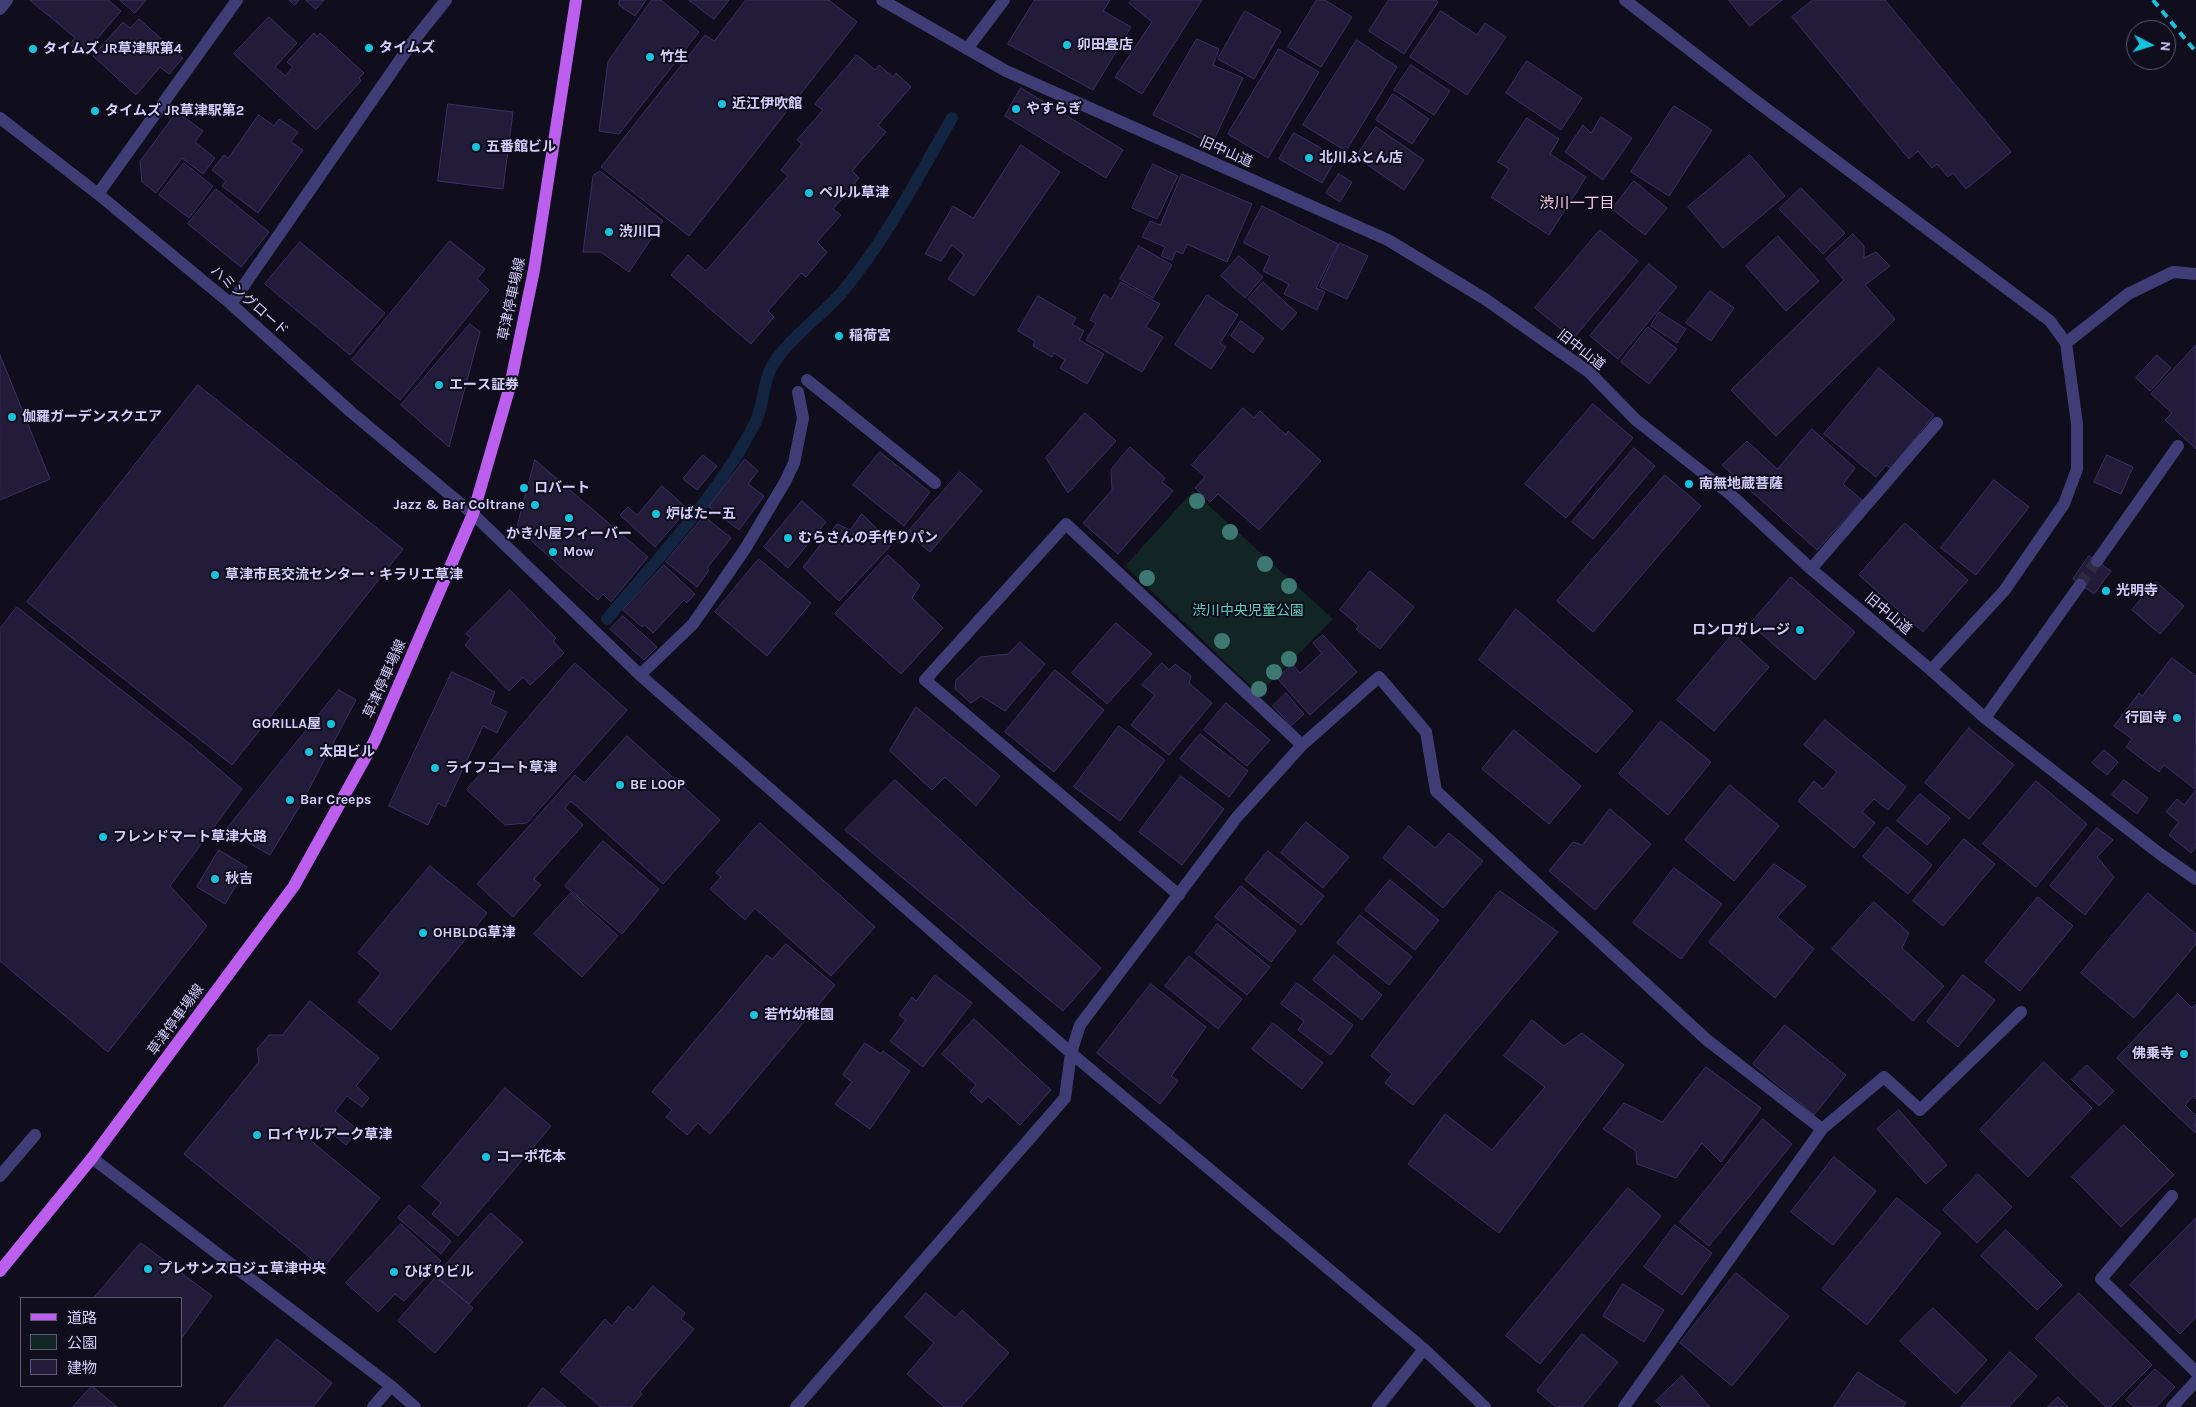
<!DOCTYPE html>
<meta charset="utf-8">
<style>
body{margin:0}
#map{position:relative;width:2196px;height:1407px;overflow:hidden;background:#100d1c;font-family:Karla,"Noto Sans JP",sans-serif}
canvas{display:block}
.legend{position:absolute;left:20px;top:1297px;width:162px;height:90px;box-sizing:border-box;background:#100d1c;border:1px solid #5e5a75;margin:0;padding:6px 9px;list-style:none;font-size:15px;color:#d3cdfa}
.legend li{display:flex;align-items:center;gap:10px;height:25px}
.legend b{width:25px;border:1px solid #5e5a75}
.north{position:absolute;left:2126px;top:20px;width:50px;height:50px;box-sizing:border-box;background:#100d1c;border:1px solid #5e5a75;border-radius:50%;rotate:95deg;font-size:14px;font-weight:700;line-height:20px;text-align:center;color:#d3cdfa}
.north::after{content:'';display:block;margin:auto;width:18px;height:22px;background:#17c4dc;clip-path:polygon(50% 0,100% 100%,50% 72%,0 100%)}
</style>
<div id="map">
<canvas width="2196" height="1407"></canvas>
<ul class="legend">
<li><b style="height:6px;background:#bc5fef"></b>道路</li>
<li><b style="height:14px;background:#112524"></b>公園</li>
<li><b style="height:14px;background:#221b3a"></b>建物</li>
</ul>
<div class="north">N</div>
</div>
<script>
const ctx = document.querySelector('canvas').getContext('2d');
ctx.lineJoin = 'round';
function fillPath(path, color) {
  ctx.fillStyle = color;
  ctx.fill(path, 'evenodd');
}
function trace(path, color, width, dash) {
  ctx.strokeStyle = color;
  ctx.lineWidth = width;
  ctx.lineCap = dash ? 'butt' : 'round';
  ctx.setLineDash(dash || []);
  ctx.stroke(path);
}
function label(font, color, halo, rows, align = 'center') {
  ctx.font = font + ' Karla,"Noto Sans JP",sans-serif';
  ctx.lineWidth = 4;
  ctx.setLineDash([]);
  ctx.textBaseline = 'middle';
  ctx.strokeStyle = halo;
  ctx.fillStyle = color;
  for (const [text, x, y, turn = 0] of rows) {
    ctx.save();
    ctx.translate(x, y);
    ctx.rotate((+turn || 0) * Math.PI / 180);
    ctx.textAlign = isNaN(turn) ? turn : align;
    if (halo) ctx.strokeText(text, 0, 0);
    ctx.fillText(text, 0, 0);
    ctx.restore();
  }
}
fillPath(new Path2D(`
 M1193,491L1333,619L1259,694L1125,566Z`), '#112524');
trace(new Path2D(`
 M607,619C659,557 718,496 755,423C764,407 762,385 771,368C788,338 821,317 843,291C887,238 918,177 952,118`), '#122440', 12);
const building = new Path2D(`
 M30,0H108L121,11L83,55L70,44L75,38Z
 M120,0H146L135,13Z
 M289,0H299L295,5Z
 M306,0H324L316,9Z
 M620,0H646L635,16L619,5Z
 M652,0H661L699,32L619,134L599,131L608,62Z
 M689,0H729L714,19Z
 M746,0H829L857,22L689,236L601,167L705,35L714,41Z
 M1035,0H1110L1103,11L1131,27L1093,90L1008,44Z
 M1132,0H1202L1142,94L1115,77L1152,22L1129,3Z
 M1317,0H1325L1352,17L1321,67L1288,47Z
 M1389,0H1436L1438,2L1404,54L1369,31Z
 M1729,0H1782L1750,26Z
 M1813,0H1885L2011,152L1966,189L1953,173L1948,177L1937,164L1932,168L1918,151L1909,159L1792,17Z
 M1245,11L1281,31L1254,79L1218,59Z
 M1441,11L1477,35L1485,23L1506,37L1467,95L1410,57Z
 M269,17L297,43L275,67L285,76L293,67L287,62L314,33L317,37L320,33L364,73L359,78L361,81L316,130L234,54Z
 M139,19L183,58L169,74L160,67L136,95L93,56L123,22L130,28Z
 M1197,39L1219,49L1213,65L1243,78L1212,144L1153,115Z
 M1357,40L1397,67L1346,151L1303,125Z
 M1279,49L1319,72L1268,158L1228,134Z
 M857,55L875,70L879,65L893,77L896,73L911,87L878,125L886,132L852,171L859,178L833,209L841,215L817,242L827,252L806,277L801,273L768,311L774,317L751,344L671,275L688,255L706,271L788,176L781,170L802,144L797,140L823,110L815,104Z
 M1527,61L1582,98L1561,130L1506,93Z
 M1411,65L1450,91L1434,115L1394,90Z
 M1021,88L1123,150L1106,178L1005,116Z
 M1393,94L1429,119L1412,144L1376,120Z
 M448,104L513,112L503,189L438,181Z
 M1674,106L1712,130L1669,196L1631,172Z
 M177,112L203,131L195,142L215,158L203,174L182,158L156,193L142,182L140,162Z
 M259,115L274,126L279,119L298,132L291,142L303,150L258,213L222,186L226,181L212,170L224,155L228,158Z
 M1601,117L1632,138L1603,180L1565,152L1583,125L1591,133Z
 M1527,118L1559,139L1550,154L1586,177L1549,235L1491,197L1509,169L1498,162Z
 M1376,127L1424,160L1404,190L1356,157Z
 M1294,133L1337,157L1322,183L1279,159Z
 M1021,145L1060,172L974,296L948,279L964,255L952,245L941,261L925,254L953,206L973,218Z
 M1750,155L1785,196L1723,248L1688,207Z
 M184,163L213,186L189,218L159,195Z
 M1153,164L1178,176L1157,219L1132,208Z
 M600,171L663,221L629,272L601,252H583L593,176Z
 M1182,174L1252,204L1227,262L1187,244L1183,254L1176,251L1172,260L1161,256L1165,247L1142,237L1150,221L1160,225Z
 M1339,174L1352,182L1340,202L1326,193Z
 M1634,181L1667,208L1645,235L1612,209Z
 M1801,188L1845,233L1823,254L1779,209Z
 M216,189L269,232L241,267L188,224Z
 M1262,206L1338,244L1316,288L1325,292L1317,310L1284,294L1289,284L1263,271L1270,256L1244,243Z
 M1600,230L1638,261L1573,339L1535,308Z
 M1853,234L1864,246V258L1876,252L1890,266L1865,285L1895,319L1776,436L1731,390L1844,280L1826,259Z
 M1778,236L1819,281L1786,311L1746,266Z
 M450,241L485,269L477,279L489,290L400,400L352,360Z
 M300,242L385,313L350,355L265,284Z
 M1340,243L1368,256L1347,299L1320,287Z
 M1139,246L1172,265L1153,298L1120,279Z
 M1239,256L1263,277L1245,298L1221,276Z
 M1649,264L1677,287L1618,359L1590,336Z
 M1121,282L1160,304L1146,327L1163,337L1142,372L1086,340L1096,323L1090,320L1104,294L1111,299Z
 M1263,282L1297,313L1282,330L1248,299Z
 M1710,291L1734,308L1711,341L1686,323Z
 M1207,295L1238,315L1220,343L1226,347L1211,369L1175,345Z
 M1038,296L1076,318L1072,324L1084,331L1079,340L1104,354L1087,384L1060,368L1065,360L1054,353L1052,357L1033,346L1035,341L1018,331Z
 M1659,312L1686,329L1677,343L1651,326Z
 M1241,321L1264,338L1253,353L1231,336Z
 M470,324L480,332L449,447L401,405Z
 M1648,327L1677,349L1649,384L1621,362Z
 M2196,345V449L2165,420L2172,413L2151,394Z
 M0,355L50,479L0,500Z
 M2157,355L2171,368L2150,391L2136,378Z
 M1879,368L1934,415L1891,468L1886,465L1876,477L1824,434Z
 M198,385L403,549L232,765L27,602Z
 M1593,404L1633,438L1566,518L1525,484Z
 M1243,408L1254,418L1260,411L1286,435L1288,431L1321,461L1259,530L1218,494L1210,502L1195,488L1205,477L1192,465Z
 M1085,413L1116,441L1068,493L1046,458Z
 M1812,429L1855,468L1843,484L1862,500L1817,550L1722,465L1747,441L1777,469Z
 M1130,447L1165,478L1162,482L1173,491L1118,554L1083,523L1112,490L1111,470Z
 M1634,448L1655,466L1593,539L1572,522Z
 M880,452L930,492L904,526L853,485Z
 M703,455L717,466L697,490L683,479Z
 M2107,455L2133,467L2121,494L2094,482Z
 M745,459L758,471L748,484L764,496L739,530L709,507Z
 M535,460L648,557L611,602L603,594L598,600L517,528Z
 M960,472L982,491L930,552L907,533Z
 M1665,475L1701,506L1593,632L1557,601Z
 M1994,480L2029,507L1976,575L1941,548Z
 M662,486L688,509L655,547L620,515L628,507L637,515Z
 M802,501L826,522L788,568L764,547Z
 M862,514L892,544L839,601L803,567L837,524L850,530Z
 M704,516L731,538L707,568L709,570L697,587L666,562Z
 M1905,523L1968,580L1923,632L1859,575Z
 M888,555L920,585L912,598L943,628L901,674L835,614Z
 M2089,556L2111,571L2094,594L2073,579Z
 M759,559L811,603L767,656L715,612Z
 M664,565L695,594L687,603L684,600L653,633L645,625L642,627L623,610Z
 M1370,571L1414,607L1380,649L1356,629L1359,626L1340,610Z
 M1791,577L1855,632L1815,680L1750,624Z
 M2156,582L2184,606L2160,634L2132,610Z
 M510,590L556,638L553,641L564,653L530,685L523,677L509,691L465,645L471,638L466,634Z
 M17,607L191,745L242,789L170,886L207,926L108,1052L0,961V629Z
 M1516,609L1633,711L1596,753L1479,660Z
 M623,616L657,647L644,660L610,629Z
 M1116,623L1152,654L1107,704L1072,673Z
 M1733,634L1769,667L1714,731L1677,700Z
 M1323,635L1357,672L1310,715L1277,678L1292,664L1300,673L1322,653L1313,643Z
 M1020,642L1045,664L1005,711L981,696L971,703L955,689L956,680L980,657L1008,654Z
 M2172,658L2196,676L2195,789L2164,765L2159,772L2126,747L2132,739L2114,726L2139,693L2142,696Z
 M575,663L627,710L527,823L505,825L467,790Z
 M1162,663L1169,670L1175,664L1191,676L1189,683L1212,703L1169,755L1131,725L1155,695L1142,685Z
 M1055,670L1104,710L1054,772L1005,732Z
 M452,672L495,692L490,704L507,712L497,733L483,726L445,807L438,803L428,825L389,806Z
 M339,690L356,700L301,804L270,855L226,830Z
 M1286,693L1304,714L1291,726L1273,706Z
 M1226,703L1270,740L1247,766L1204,730Z
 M916,707L1000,776L976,806L945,777L932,790L890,751Z
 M1825,720L1906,787L1888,810L1874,799L1862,812L1875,823L1854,848L1798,801L1814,781L1823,789L1837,772L1804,745Z
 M1661,721L1711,762L1668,815L1619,774Z
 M1119,726L1165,760L1120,821L1074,787Z
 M1969,728L2014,765L1969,819L1925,783Z
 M1514,730L1581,786L1549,824L1482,769Z
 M1200,734L1248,771L1229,797L1180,759Z
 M627,736L720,820L663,884L571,801L565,808L583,825L534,879L541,885L513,917L477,884L575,775L584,783Z
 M2104,750L2118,762L2107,775L2092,763Z
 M1181,776L1224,809L1182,865L1139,832Z
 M895,780L1101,968L1063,1011L845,830Z
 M2124,780L2148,798L2137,814L2112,795Z
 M2036,781L2087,824L2036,887L1983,844Z
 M1730,785L1779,826L1734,881L1685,840Z
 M2196,790V847L2191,853L2169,835L2179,822L2166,812L2177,799L2184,805Z
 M1920,794L1950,818L1927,845L1897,821Z
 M1610,809L1651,844L1595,910L1549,871L1573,842L1582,845Z
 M1306,822L1349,857L1323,888L1281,853Z
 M760,823L875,927L831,976L755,908L745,920L710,889L721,877L716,873Z
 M1409,826L1435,848L1449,833L1483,861L1443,908L1383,858Z
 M1887,827L1932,865L1908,894L1863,857Z
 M2097,828L2113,840L2097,857L2114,877L2085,915L2050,886Z
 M1964,839L1995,864L1943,926L1913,901Z
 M603,841L659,889L622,934L565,886Z
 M219,850L247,867L225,904L197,887Z
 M1268,851L1324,896L1301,925L1245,880Z
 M1774,864L1806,886L1777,917L1814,949L1775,998L1709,942Z
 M430,866L487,913L391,1030L358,1002L381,973L358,953Z
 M1674,868L1722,904L1681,959L1633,923Z
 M1390,880L1439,920L1415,950L1365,910Z
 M1241,886L1296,931L1271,962L1215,917Z
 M1500,891L1558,932L1413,1105L1385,1083L1392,1074L1371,1056Z
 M571,893L618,936L582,977L534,934Z
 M2148,893L2196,934V944L2134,1018L2081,973Z
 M2038,897L2073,926L2020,991L1985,962Z
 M1874,902L1909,933L1902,948L1944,986L1913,1021L1832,949Z
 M1360,915L1412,957L1389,985L1337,943Z
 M1217,924L1270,967L1247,995L1195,953Z
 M786,944L835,985L710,1134L698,1123L687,1135L666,1117L672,1110L652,1092L767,955L772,959Z
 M1334,955L1382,995L1362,1020L1313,980Z
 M1189,956L1242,999L1218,1029L1165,986Z
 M935,975L972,1003L923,1067L890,1041L906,1020L899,1015L912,997L916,1001Z
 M1963,975L1995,1000L1958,1047L1927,1022Z
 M1297,983L1353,1025L1331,1055L1298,1030L1304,1021L1281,1004Z
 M1151,984L1206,1027L1171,1076L1178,1081L1160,1104L1097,1053Z
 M2178,994L2192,1008L2196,1004V1099L2193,1096L2185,1105L2196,1116L2195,1133L2117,1058Z
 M310,1001L379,1058L356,1086L369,1098L362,1107L347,1096L335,1111L358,1130L346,1145L322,1125L310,1140L380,1198L323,1268L184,1154L259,1062L257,1049L269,1035H282Z
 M974,1019L1051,1090L1020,1125L988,1096L982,1103L970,1092L976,1085L942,1054Z
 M1532,1020L1564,1046L1582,1033L1624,1065L1499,1233L1408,1164L1445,1114L1492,1150L1545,1087L1504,1056Z
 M1273,1023L1323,1063L1302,1089L1252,1049Z
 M1785,1025L1846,1075L1814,1115L1753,1064Z
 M865,1043L881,1054L883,1051L910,1071L870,1129L835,1104L852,1082L843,1075Z
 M2044,1062L2092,1108L2028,1177L1980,1130Z
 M2087,1065L2114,1091L2099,1106L2072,1080Z
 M1706,1067L1761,1108L1721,1162L1702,1143L1676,1178L1637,1164L1636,1151L1603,1129L1624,1103L1662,1122Z
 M505,1088L551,1126L458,1236L432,1214L441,1203L422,1187Z
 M1899,1110L1947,1165L1926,1184L1877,1129Z
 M1763,1119L1792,1144L1709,1246L1680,1222Z
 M2124,1125L2174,1175L2121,1227L2072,1177Z
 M1834,1157L1876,1191L1833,1245L1791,1212Z
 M1978,1174L2012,1207L1977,1243L1943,1210Z
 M1628,1188L1661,1216L1540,1364L1506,1336Z
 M1897,1198L1941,1233L1867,1325L1822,1289Z
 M409,1205L451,1241L441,1254L398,1218Z
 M491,1213L523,1242L469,1304L436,1276Z
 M2196,1218V1317L2180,1334L2130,1285Z
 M401,1224L441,1261L404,1301L395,1294L378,1312L346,1283Z
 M1675,1225L1712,1253L1682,1295L1644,1267Z
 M2006,1230L2062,1285L2037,1310L1981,1256Z
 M141,1243L212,1296L181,1339V1298H94Z
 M1736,1273L1789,1316L1732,1386L1680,1343Z
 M436,1277L473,1308L435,1353L398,1321Z
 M1623,1284L1664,1310L1644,1342L1603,1316Z
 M653,1286L685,1313L681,1319L694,1329L640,1392L642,1394L631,1407H601L560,1372L605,1319L612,1326L628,1306L633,1310Z
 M926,1293L955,1318L962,1310L1009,1353L961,1407H944L907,1374L934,1343L905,1317Z
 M2079,1293L2152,1365L2110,1407H2106L2035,1338Z
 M1933,1308L1987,1360L1956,1394L1900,1341Z
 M1582,1334L1618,1362L1582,1407H1556L1537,1391Z
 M277,1339L332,1383L313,1407H224Z
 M2010,1352L2037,1376L2009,1407H1961Z
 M2155,1369L2175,1387L2156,1407H2134L2126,1400Z
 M1858,1372L1906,1403L1903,1407H1834Z
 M1682,1376L1710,1407H1662L1656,1401Z
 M92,1386L117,1407H73Z
 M543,1388L566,1407H528Z
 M2058,1397L2068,1407H2048Z`);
fillPath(building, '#221b3a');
trace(building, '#3b3064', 1);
trace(new Path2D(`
 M2080,585L2097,561`), '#2d2a3d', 12, [12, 6]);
trace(new Path2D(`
 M882,0L1006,71L1388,240L1485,299L1589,372L1636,420L1730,494L1811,569L1931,670L1985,718L2160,854L2196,879
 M1625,0L1748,95L2050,321L2066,343L2077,424V469L2064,504L2004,591L1931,670
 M0,9L7,0
 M967,49L1004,0
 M0,118L98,194L231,304L351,412L473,514L640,675L1071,1053L1424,1349L1485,1407
 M98,194L237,0
 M231,304L411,44L446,0
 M2066,343L2128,294L2173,272L2196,274
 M807,380L935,483
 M2097,561L2178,446
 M1811,569L1937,423
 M640,675L693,624L745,549L785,482L794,463L803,418L798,392
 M1985,718L2080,585
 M1179,895L925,680L1066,524L1302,745
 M92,1158L391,1386L415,1407
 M0,1176L35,1135
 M2172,1196L2101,1279L2196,1372
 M373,1407L391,1386
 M796,1407L1065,1098L1071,1053L1080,1025L1237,817L1302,745L1379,677L1426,732L1436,791L1707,1040L1822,1129
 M1378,1407L1424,1349
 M1624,1407L1822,1129L1884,1077L1920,1110L2021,1012
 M2172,1407L2196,1381`), '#403d76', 12);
trace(new Path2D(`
 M0,1271L92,1158L294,886L375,740L473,514L510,386L534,270L576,0`), '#bc5fef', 12);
trace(new Path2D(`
 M2153,0L2196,52`), '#17c4dc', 4, [8, 6]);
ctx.fillStyle = '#3d7972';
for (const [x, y] of [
 [1197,501],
 [1230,532],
 [1265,564],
 [1147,578],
 [1289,586],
 [1222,641],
 [1289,659],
 [1274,672],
 [1259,689]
]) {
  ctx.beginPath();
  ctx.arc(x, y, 8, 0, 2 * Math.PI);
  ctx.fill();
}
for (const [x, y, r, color] of [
 [1067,45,5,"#17c4dc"],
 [369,48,5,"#17c4dc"],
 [33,49,5,"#17c4dc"],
 [650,57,5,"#17c4dc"],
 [722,104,5,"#17c4dc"],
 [1016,109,5,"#17c4dc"],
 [95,111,5,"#17c4dc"],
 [476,147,5,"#17c4dc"],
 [1309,158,5,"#17c4dc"],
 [809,193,5,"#17c4dc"],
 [609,232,5,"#17c4dc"],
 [839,336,5,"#17c4dc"],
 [439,385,5,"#17c4dc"],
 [12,417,5,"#17c4dc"],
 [1689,484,5,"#17c4dc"],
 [524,488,5,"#17c4dc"],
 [535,505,5,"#17c4dc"],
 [656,514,5,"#17c4dc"],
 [569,518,5,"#17c4dc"],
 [788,538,5,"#17c4dc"],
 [553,552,5,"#17c4dc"],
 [215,575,5,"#17c4dc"],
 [2106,591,5,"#17c4dc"],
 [1800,630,5,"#17c4dc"],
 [2177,718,5,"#17c4dc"],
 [331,724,5,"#17c4dc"],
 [309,752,5,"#17c4dc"],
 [435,768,5,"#17c4dc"],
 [620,785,5,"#17c4dc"],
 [290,800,5,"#17c4dc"],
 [103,837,5,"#17c4dc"],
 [215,879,5,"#17c4dc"],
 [423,933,5,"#17c4dc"],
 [754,1015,5,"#17c4dc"],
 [2184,1054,5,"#17c4dc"],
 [257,1135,5,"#17c4dc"],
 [486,1157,5,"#17c4dc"],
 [148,1269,5,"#17c4dc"],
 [394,1272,5,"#17c4dc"]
]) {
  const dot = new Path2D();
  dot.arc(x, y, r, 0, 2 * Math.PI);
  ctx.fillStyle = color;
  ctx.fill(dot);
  trace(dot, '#100d1c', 2);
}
label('bold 14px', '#d3cdfa', '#100d1c', [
 ["卯田畳店",1077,45],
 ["タイムズ",379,48],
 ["タイムズ JR草津駅第4",43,49],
 ["竹生",660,57],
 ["近江伊吹館",732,104],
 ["やすらぎ",1026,109],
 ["タイムズ JR草津駅第2",105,111],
 ["五番館ビル",486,147],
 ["北川ふとん店",1319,158],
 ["ペルル草津",819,193],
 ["渋川口",619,232],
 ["稲荷宮",849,336],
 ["エース証券",449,385],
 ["伽羅ガーデンスクエア",22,417],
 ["南無地蔵菩薩",1699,484],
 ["ロバート",534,488],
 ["Jazz & Bar Coltrane",525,505,"right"],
 ["炉ばたー五",666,514],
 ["かき小屋フィーバー",569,534,"center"],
 ["むらさんの手作りパン",798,538],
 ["Mow",563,552],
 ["草津市民交流センター・キラリエ草津",225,575],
 ["光明寺",2116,591],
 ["ロンロガレージ",1790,630,"right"],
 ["行圓寺",2167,718,"right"],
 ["GORILLA屋",321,724,"right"],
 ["太田ビル",319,752],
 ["ライフコート草津",445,768],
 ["BE LOOP",630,785],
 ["Bar Creeps",300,800],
 ["フレンドマート草津大路",113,837],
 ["秋吉",225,879],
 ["OHBLDG草津",433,933],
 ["若竹幼稚園",764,1015],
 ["佛乗寺",2174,1054,"right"],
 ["ロイヤルアーク草津",267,1135],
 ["コーポ花本",496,1157],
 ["プレサンスロジェ草津中央",158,1269],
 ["ひばりビル",404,1272]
], 'left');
label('14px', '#d3cdfa', '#100d1c', [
 ["旧中山道",1226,152,24],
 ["草津停車場線",512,299,-78],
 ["ハミングロード",249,301,41],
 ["旧中山道",1581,350,38],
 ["旧中山道",1888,614,40],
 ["草津停車場線",385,679,-66],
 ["草津停車場線",176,1020,-54]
]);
label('14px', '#61d1b8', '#100d1c', [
 ["渋川中央児童公園",1248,611]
]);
label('15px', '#facfe9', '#100d1c', [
 ["渋川一丁目",1577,204]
]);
</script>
